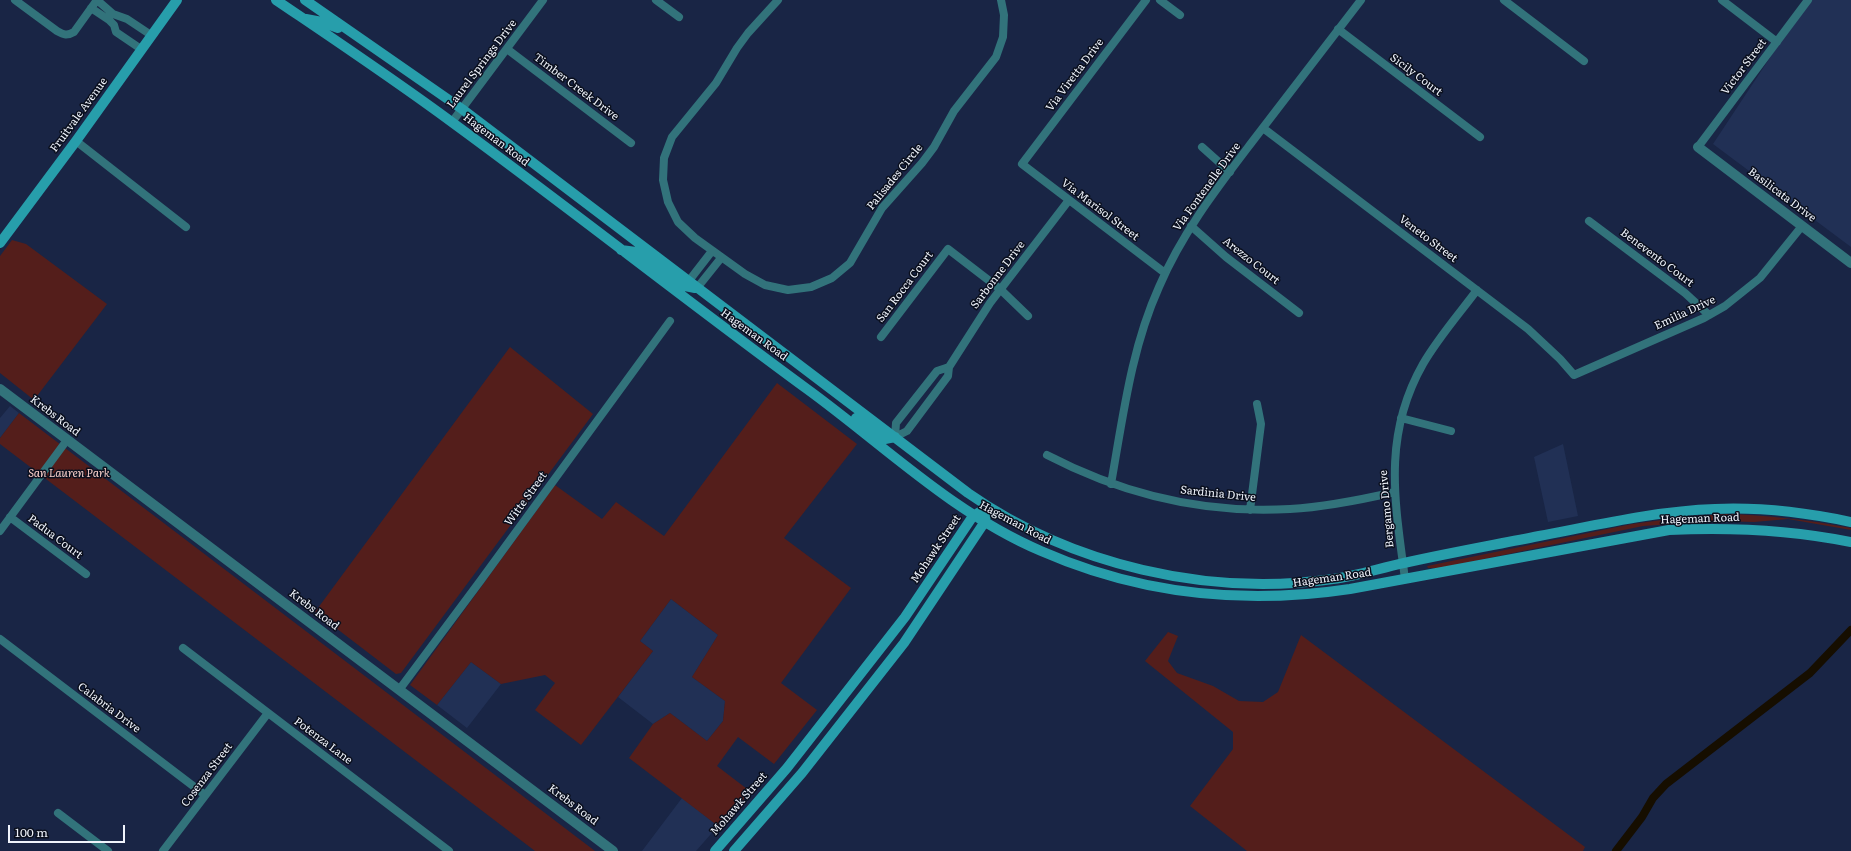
<!DOCTYPE html>
<style>
body{margin:0}
#map{position:relative;width:1851px;height:851px;overflow:hidden;background:#192545;font-family:Literata,serif}
canvas{display:block}
.scale{position:absolute;left:8px;top:825px;width:117px;height:18px;box-sizing:border-box;border:2px solid #eff3fb;border-top:0;padding-left:5px;font-size:12px;line-height:14px;white-space:nowrap;color:#eff3fb;-webkit-text-stroke:3px #0a0f1d;paint-order:stroke}
</style>
<div id="map">
<canvas width="1851" height="851"></canvas>
<div class="scale">100 m</div>
</div>
<script>
const ctx = document.querySelector('canvas').getContext('2d');
ctx.lineJoin = 'round';
function fillPath(path, color) {
  ctx.fillStyle = color;
  ctx.fill(path, 'evenodd');
}
function trace(path, color, width, dash) {
  ctx.strokeStyle = color;
  ctx.lineWidth = width;
  ctx.lineCap = dash ? 'butt' : 'round';
  ctx.setLineDash(dash || []);
  ctx.stroke(path);
}
function label(font, color, halo, rows, align = 'center') {
  ctx.font = font + ' Literata,serif';
  ctx.lineWidth = 3;
  ctx.setLineDash([]);
  ctx.textBaseline = 'middle';
  ctx.strokeStyle = halo;
  ctx.fillStyle = color;
  for (const [text, x, y, turn = 0] of rows) {
    ctx.save();
    ctx.translate(x, y);
    ctx.rotate((+turn || 0) * Math.PI / 180);
    ctx.textAlign = isNaN(turn) ? turn : align;
    if (halo) ctx.strokeText(text, 0, 0);
    ctx.fillText(text, 0, 0);
    ctx.restore();
  }
}
fillPath(new Path2D(`
 M1808,0H1851V247L1713,144Z
 M10,406L19,413L0,438V418Z
 M1563,444L1578,516L1548,522L1534,457Z
 M671,599L718,635L692,677L725,701L723,721L707,741L670,713L653,724L618,697L653,651L640,641Z
 M471,662L501,684L467,728L437,705Z
 M682,798L718,826L696,851H642Z`), '#213055');
fillPath(new Path2D(`
 M12,240L26,244L107,304L34,400L0,373V256Z
 M510,347L593,414L401,673L396,674L315,612Z
 M777,383L857,444L784,538L851,588L781,683L817,710L774,764L738,737L717,766L751,792L718,826L629,758L653,724L670,713L707,741L723,721L725,701L692,677L718,635L671,599L640,641L653,651L581,745L535,710L555,683L545,675L501,684L471,662L437,705L410,685L555,485L602,519L616,502L664,536Z
 M19,413L595,851H535L0,444V438Z
 M1725,514C1768,515 1809,520 1851,528V530L1788,519L1754,522L1718,521L1643,526L1441,568H1428L1427,566L1632,524L1685,517Z
 M1168,632L1178,636L1168,661L1177,673L1213,686L1239,701L1263,702L1278,692L1301,635L1585,847L1583,851H1247L1190,806L1233,749V732L1145,661Z`), '#541e1b');
trace(new Path2D(`
 M1616,851L1642,817L1653,798L1666,784L1810,673L1851,630`), '#160e00', 8);
trace(new Path2D(`
 M15,0L57,31C64,35 67,36 74,32L97,0
 M97,0L113,14L127,19L151,35
 M656,0L679,17
 M778,0L748,33L737,48L716,83L672,137L664,158L663,180L668,202L678,222L695,238L745,274L765,285L788,290L811,287L832,278L850,263L882,208L922,163L934,147L954,111L996,57L1003,37L1004,15L1001,0
 M1146,0L1022,164L1165,273
 M1160,0L1180,15
 M1504,0L1584,61
 M1722,0L1777,42
 M91,8L109,20L114,25L116,32L141,49
 M1338,29L1480,137
 M507,49L631,143
 M452,122L543,0
 M1263,128L1528,329L1560,359L1574,375L1704,318L1725,306L1760,278L1802,226
 M76,141L186,227
 M1202,147L1230,172
 M1698,147L1808,0
 M1589,221L1685,293L1709,315
 M1191,226L1226,257L1299,313
 M688,282L712,251
 M697,288L721,258
 M881,337L948,249L1000,289L1028,316
 M1401,418L1451,431
 M895,437L907,431L948,376L949,367L990,303L1069,200
 M895,437L896,423L937,371L949,367
 M1047,455C1122,494 1205,514 1290,509C1325,507 1360,500 1395,492
 M1111,484C1123,417 1131,349 1159,287C1182,233 1217,188 1252,142C1288,95 1325,47 1361,0
 M1250,510L1261,424L1257,404
 M10,517L86,574
 M0,531L67,440
 M1405,579C1395,502 1382,436 1423,364C1438,338 1459,314 1477,290
 M0,639L205,795
 M183,648L449,851
 M399,690L481,580L670,321
 M58,813L108,851
 M163,851L268,713`), '#32737b', 8);
trace(new Path2D(`
 M1698,147L1851,263
 M0,389L613,851`), '#32737b', 10);
trace(new Path2D(`
 M276,0C335,40 395,80 453,123C572,210 688,302 807,389C884,445 952,513 1041,551C1139,594 1244,605 1350,589L1669,530C1730,527 1791,530 1851,542
 M305,0L462,109L968,493C1071,565 1208,597 1333,579C1357,576 1380,568 1404,563C1449,553 1494,545 1539,536C1597,525 1656,511 1715,509C1759,507 1808,513 1851,522
 M306,19L322,22L338,28
 M0,243L76,141L177,0
 M621,250L636,252L680,285L695,288
 M856,418L885,439L895,437
 M715,851L787,768L905,617L973,516L988,507
 M734,851L802,773L904,643L984,523L986,516`), '#279eab', 10);
label('11px', '#eff3fb', '#0a0f1d', [
 ["Laurel Springs Drive",482,64,-53],
 ["Victor Street",1744,67,-53],
 ["Via Viretta Drive",1075,75,-53],
 ["Sicily Court",1416,75,37],
 ["Timber Creek Drive",576,87,37],
 ["Fruitvale Avenue",79,115,-54],
 ["Hageman Road",496,140,37],
 ["Palisades Circle",895,177,-51],
 ["Via Fontenelle Drive",1207,187,-54],
 ["Basilicata Drive",1782,195,37],
 ["Via Marisol Street",1100,210,37],
 ["Veneto Street",1428,239,37],
 ["Benevento Court",1657,258,37],
 ["Arezzo Court",1251,261,38],
 ["Sarbonne Drive",998,275,-53],
 ["San Rocca Court",905,287,-53],
 ["Emilia Drive",1685,313,-25],
 ["Hageman Road",754,335,36],
 ["Krebs Road",55,416,37],
 ["Sardinia Drive",1218,494,6],
 ["Witte Street",526,499,-54],
 ["Bergamo Drive",1387,509,-95],
 ["Hageman Road",1700,519,-2],
 ["Hageman Road",1015,523,28],
 ["Padua Court",55,537,37],
 ["Mohawk Street",936,549,-56],
 ["Hageman Road",1332,578,-8],
 ["Krebs Road",314,610,37],
 ["Calabria Drive",109,708,37],
 ["Potenza Lane",323,741,37],
 ["Cosenza Street",207,775,-53],
 ["Mohawk Street",739,804,-49],
 ["Krebs Road",573,805,37]
]);
label('italic 11px', '#f6cdc8', '#0a0f1d', [
 ["San Lauren Park",69,474]
]);
</script>
